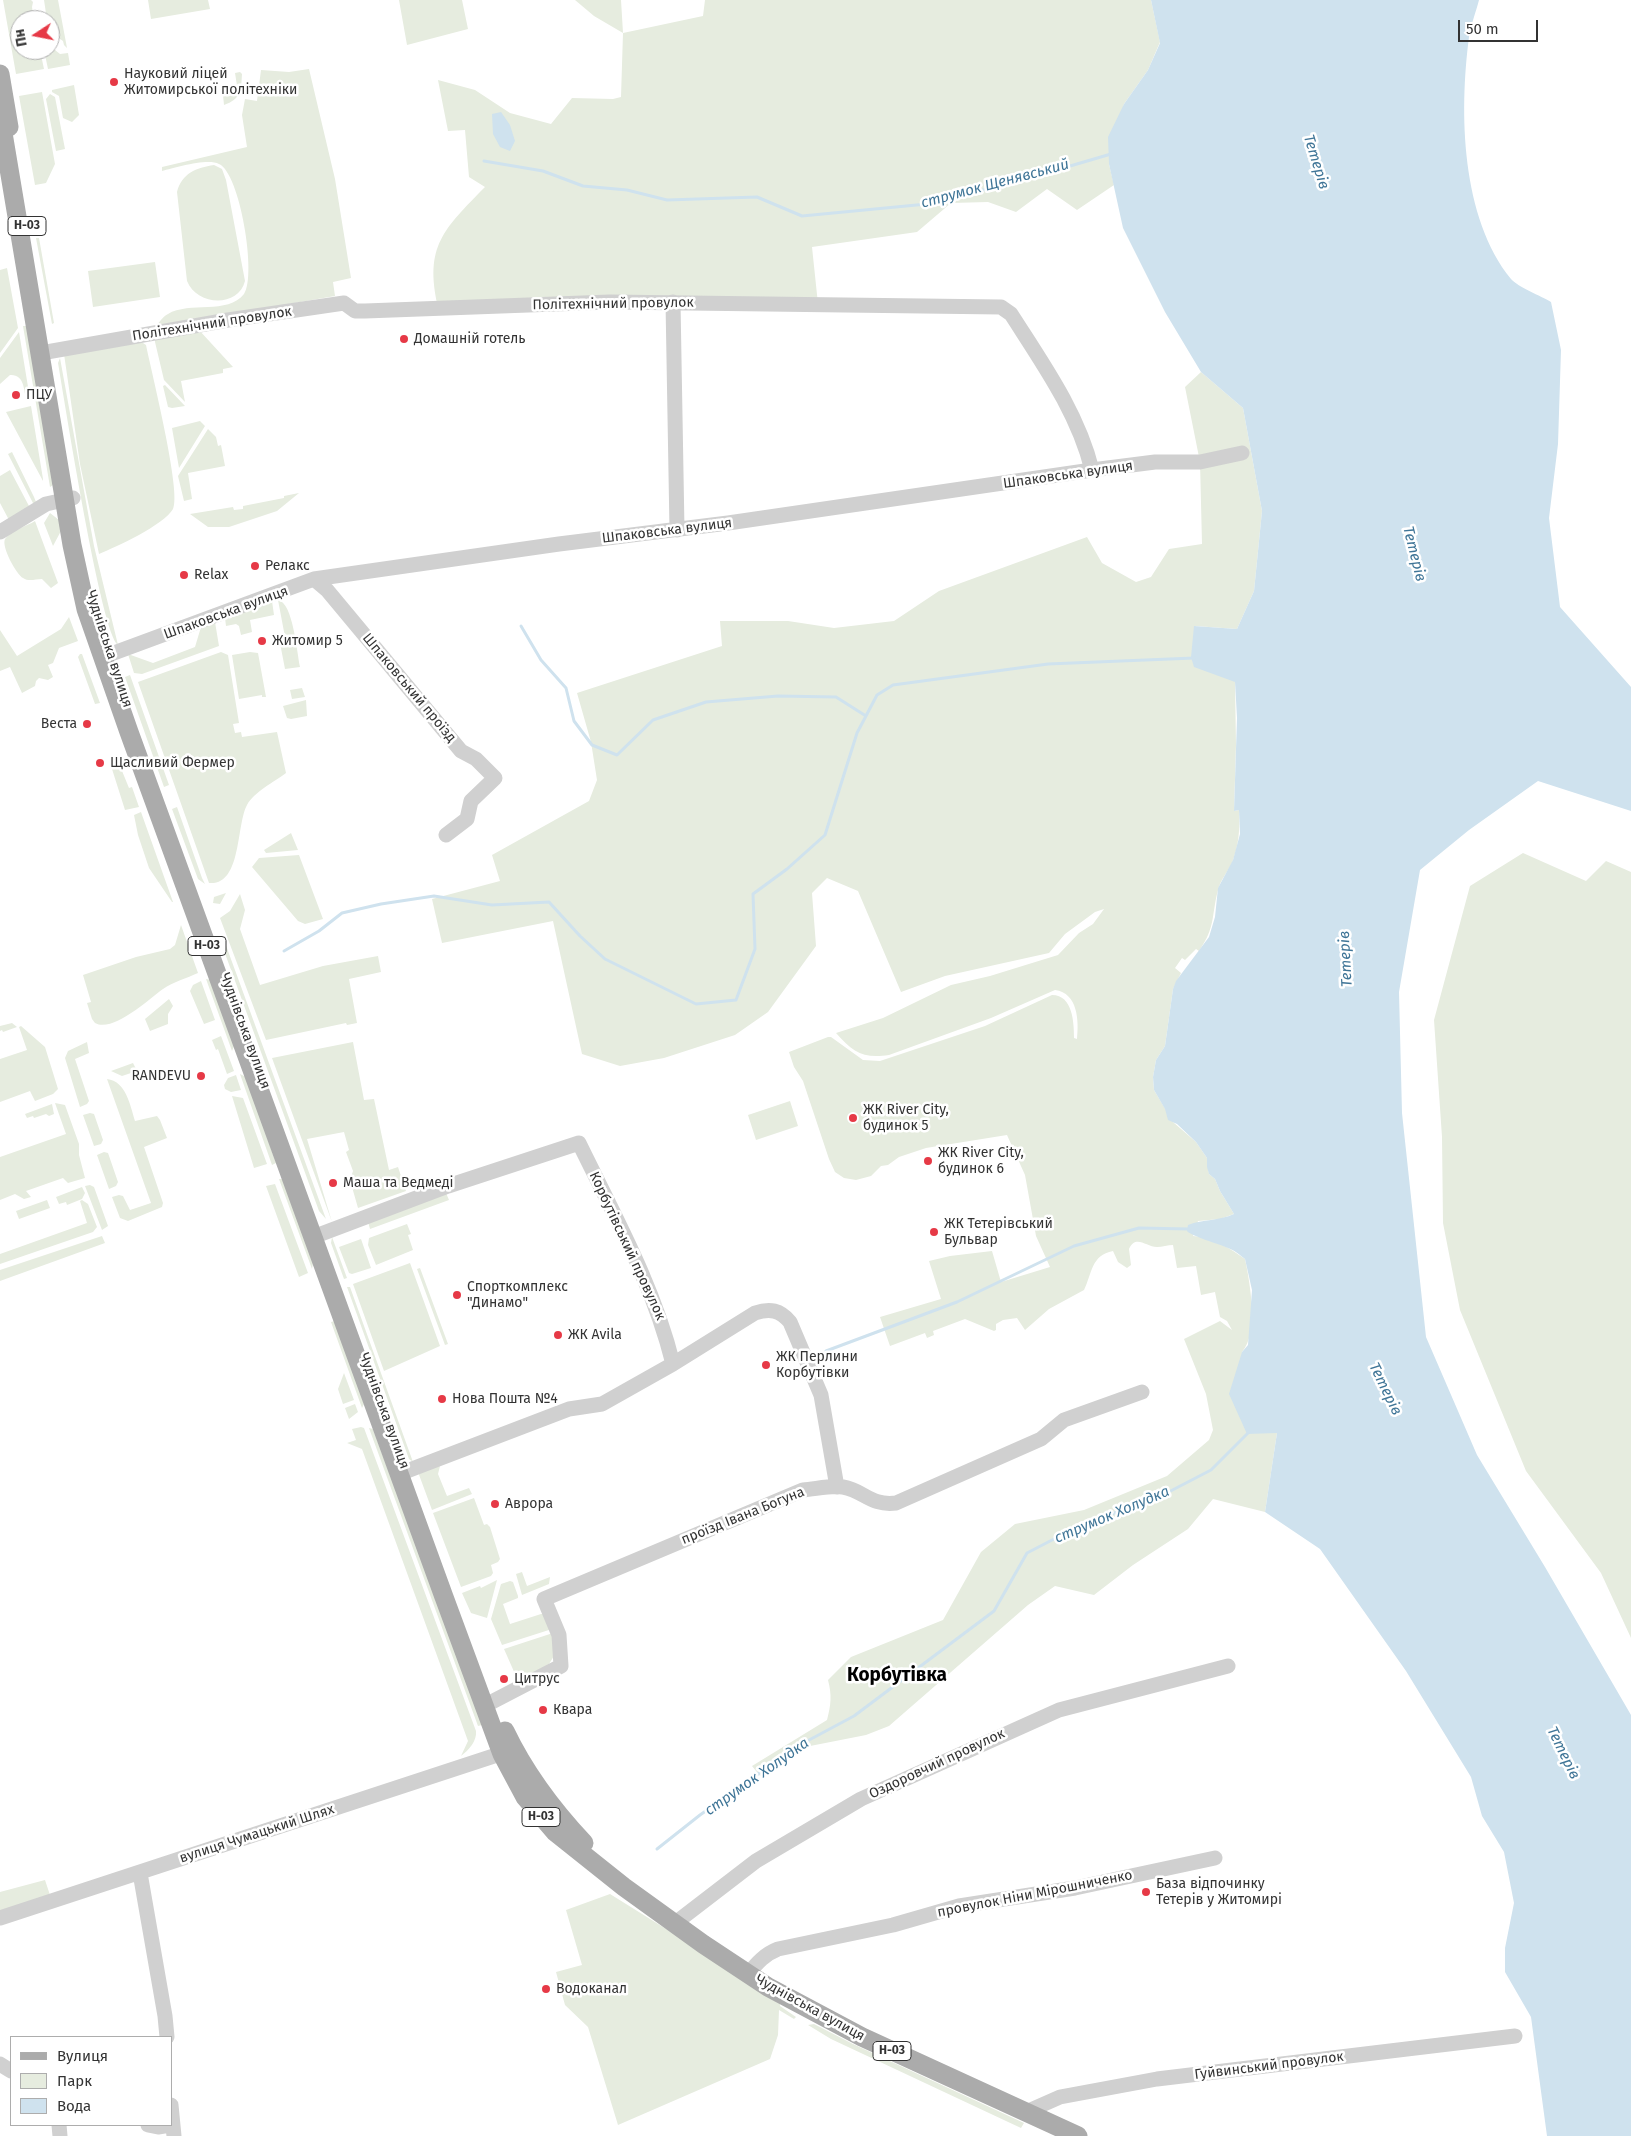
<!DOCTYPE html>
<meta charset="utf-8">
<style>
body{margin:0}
#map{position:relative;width:1631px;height:2136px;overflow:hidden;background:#fff;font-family:"Fira Sans",sans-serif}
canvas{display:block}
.legend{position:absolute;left:10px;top:2036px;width:162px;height:90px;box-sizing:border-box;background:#fff;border:1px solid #adadad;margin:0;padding:6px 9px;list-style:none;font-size:15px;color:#333}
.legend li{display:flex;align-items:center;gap:10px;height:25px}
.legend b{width:25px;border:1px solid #adadad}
.north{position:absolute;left:10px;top:10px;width:50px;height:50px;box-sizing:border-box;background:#fff;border:1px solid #adadad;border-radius:50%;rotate:259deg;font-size:14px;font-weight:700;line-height:20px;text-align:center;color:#333}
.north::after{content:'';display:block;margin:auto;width:18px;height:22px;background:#e63946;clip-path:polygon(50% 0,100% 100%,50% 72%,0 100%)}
.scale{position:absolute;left:1458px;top:20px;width:80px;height:22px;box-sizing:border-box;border:2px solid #333;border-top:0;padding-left:6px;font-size:15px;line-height:18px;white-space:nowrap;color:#333;-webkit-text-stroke:4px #fff;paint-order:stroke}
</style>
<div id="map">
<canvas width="1631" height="2136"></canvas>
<ul class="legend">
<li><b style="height:6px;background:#ababab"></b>Вулиця</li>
<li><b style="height:14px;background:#e6ecdf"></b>Парк</li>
<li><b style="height:14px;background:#cfe2ee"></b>Вода</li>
</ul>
<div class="north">Пн</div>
<div class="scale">50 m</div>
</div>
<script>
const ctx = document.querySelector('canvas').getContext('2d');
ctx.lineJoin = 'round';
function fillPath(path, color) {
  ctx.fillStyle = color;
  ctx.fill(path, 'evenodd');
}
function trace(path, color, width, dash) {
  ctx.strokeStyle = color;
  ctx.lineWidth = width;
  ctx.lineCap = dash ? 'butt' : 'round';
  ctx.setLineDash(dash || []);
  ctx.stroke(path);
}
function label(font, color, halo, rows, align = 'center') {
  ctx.font = font + ' "Fira Sans",sans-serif';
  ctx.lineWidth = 5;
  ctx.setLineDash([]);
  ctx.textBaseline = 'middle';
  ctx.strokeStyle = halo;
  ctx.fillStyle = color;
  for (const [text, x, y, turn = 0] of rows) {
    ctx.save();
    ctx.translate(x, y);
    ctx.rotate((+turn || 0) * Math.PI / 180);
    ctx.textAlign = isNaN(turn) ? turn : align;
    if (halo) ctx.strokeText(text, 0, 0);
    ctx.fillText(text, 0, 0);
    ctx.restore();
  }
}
fillPath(new Path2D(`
 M3,0H31L33,2L32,7L34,20H20V50H40L44,69L16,74Z
 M44,0H58L67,48L64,45L63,41L50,32V20H47Z
 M148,0H208L210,9L151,19Z
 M399,0H462L468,29L407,45Z
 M575,0H621L623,33L703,16L705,0H1151L1160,42L1148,70L1124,104L1109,164L1114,185L1077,210L1047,189L1016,212L988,202L951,203L917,232L812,247L818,304L438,307C424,246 444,229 485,187L469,177L465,130L448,131L438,80L475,90L510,113L551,124L572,98L613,99L621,97L623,33L594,16Z
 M50,46L60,54L68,53L70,65L48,69L44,50H50Z
 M309,69L335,179L351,278L333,282L335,296L155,327C159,323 162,317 168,314C189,301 228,315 244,294C257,276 240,173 219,164C207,158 175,168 162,171V167L247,147L242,115L245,99L257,101L261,70L289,72Z
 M235,73L240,72L242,74C241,91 241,99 224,105L223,95L238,92Z
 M74,85L79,115L72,122L63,118L59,96L52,92V90Z
 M42,92L55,164L46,183L35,185L19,96Z
 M50,94L55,97L65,149L56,151L46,99Z
 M214,165L222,169L226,180L245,281C238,308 197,306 187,281L177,192C182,173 196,168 214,165Z
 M36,238H39L54,323L52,324Z
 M155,262L160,297L93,307L88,271Z
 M7,268L18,328L0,353V270Z
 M23,326H29L53,485L50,487Z
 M199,330L233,367L223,369V373L181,381L185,402L164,380L155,342V339Z
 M19,332L30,399L26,400C24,389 24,374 10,375L0,384V358Z
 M140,341L146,345C151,370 182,493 173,509C164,525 116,547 99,554L80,464L64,354Z
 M60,358L94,546L118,645C101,634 64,398 58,363Z
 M1201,372L1243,408L1262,511L1254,591L1237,629L1195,626L1235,682L1236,745L1234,811L1239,810C1240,829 1239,845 1232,863C1228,871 1220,881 1218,890C1211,917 1216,926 1199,951L1196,949L1185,960L1182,958L1175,968L1181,973L1173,989L1165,1046L1156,1060L1153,1077L1154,1090L1173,1122L1196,1142L1207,1158L1209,1174L1215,1179L1220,1191L1234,1214L1220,1219L1198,1221L1193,1236C1212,1237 1231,1249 1245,1259C1250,1283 1259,1333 1242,1352L1277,1433L1265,1512L1213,1499L1188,1529L1133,1565L1094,1595L1055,1586L1028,1605L889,1726L866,1735L805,1747L760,1776L752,1766L827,1720C831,1705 832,1695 828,1680L851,1657L943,1620L981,1552L1015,1524L1084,1510L1167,1476L1209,1440L1213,1430L1206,1394L1184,1339L1220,1321L1232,1330L1227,1321L1220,1317L1215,1292L1201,1295L1196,1266L1177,1268L1173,1245C1168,1245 1162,1247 1157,1247C1146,1247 1136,1234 1129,1249L1131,1265L1127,1268L1118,1262L1113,1251C1091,1255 1092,1274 1084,1290L1049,1309L1025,1330L1017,1318L1003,1320L996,1324V1330L994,1331L965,1319L933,1331L934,1335L927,1338L925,1333L890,1346L880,1317L941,1299L929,1261L950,1256L992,1251L1001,1282L1050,1267L1036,1236L1025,1175L1007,1135L926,1148L899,1157L888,1165L881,1166L871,1176L856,1180L844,1178L835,1172L829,1159L803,1081L794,1067L789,1052L828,1037H831L863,1060L880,1061L985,1026L1052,995C1073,995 1074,1023 1074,1038L1077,1039C1079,1021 1078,993 1055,990L991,1018L889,1055C863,1059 853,1052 836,1033L883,1018L951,985L990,976L1058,955L1079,933L1093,924L1104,909L1095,912L1065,934L1049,953L945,976L901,992L858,891L827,878L812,893L816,946L768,1012L735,1035L664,1058L620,1066L582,1054L553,921L442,943L432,899L500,881L492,855L589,801L597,780L591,742L577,693L722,646L720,621H788L834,628L894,621L939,591L1087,537L1102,563L1136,582L1151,577L1169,549L1202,544L1200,462L1185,387Z
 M165,385L185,406L172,408L168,407L163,386Z
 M31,406L43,479V481L6,412Z
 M200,421L205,426L179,468L172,428Z
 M208,429L216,437L218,446L221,445L225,466L188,473L192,499L184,501L178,476Z
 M12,452L34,497L36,502L34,505L8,454Z
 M10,470L29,506L9,520L0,503V476Z
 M299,493L277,511L229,527H208L190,514L233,507L234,510L243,509V506L284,498V496Z
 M50,513L59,520L62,529L53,546L44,523Z
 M35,521L58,583L51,588L42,579C35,579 29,582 23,578C17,575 1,547 5,539C10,531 27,526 35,521Z
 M278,600C293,602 297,653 300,667L285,669L279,638L285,637Z
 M272,601L274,615L250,620L252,632L241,635L239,626L236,624L226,626L225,618Z
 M69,617L78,641L59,648L53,663L48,665L53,677L48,680L39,678L36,681L35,686L22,693L10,667L0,671V630L17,656L61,629Z
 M215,622L219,646L142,674L134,673L128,654L153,663L195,647L201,627Z
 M221,652L228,655L239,723L233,724L235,733L241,732L242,737L277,732L286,773C274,782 254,792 247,805C236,825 242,886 209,883L138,682Z
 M250,652L258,653L266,697H262V695L239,699L232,655Z
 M80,654H82L100,703L95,704L78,657Z
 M130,675L169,785L164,787L125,677Z
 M302,688L305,697L292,699L290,690Z
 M306,700L307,716L291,719L287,718L283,706Z
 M120,766L129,788L132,787L139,807L125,810L112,769Z
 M177,807L202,878L205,884L198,879L172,809Z
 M141,812L173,902H172L149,868L138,835L134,815Z
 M291,833L298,850L266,853L264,850Z
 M1523,853L1586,881L1606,861L1631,872V1638L1601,1573L1526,1471L1460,1310L1443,1223L1442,1137L1434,1020L1470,886Z
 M299,855L323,919L305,924L298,921L252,867L259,858Z
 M226,893L220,904L213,903L214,897Z
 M240,894L245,910L240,929L260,985L323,966L378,956L381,972L349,979L357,1023L347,1025L346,1023L266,1040L220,918L230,911Z
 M181,925L198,973C187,978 173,982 163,989C149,999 113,1033 95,1023L92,1019L87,1003L91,1002L83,975L136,957L170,949L175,945Z
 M219,937L224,940L326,1219L319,1211Z
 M206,979L212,980L235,1044L232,1051Z
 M201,981L215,1020L204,1024L190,991L193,985Z
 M169,999L173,1006L168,1014V1024L150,1031L145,1019Z
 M12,1023L17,1027L3,1032L2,1030L0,1031V1026Z
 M21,1026L45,1047L58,1089L53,1094L35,1101L30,1091L0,1102V1059L27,1050L19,1027Z
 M221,1036L234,1071L227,1074L218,1049L216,1050L212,1040Z
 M87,1042L89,1053L75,1059L89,1101L87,1104L80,1107L65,1058L68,1051Z
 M353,1042L364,1100L374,1099L389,1170L398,1167L406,1191L358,1208L350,1180L353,1171L346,1152L349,1150L344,1132L307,1139L332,1222L272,1058Z
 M133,1063L137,1071L122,1076L111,1071Z
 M240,1074L246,1077L276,1163L272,1165Z
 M236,1075L241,1090L231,1092L225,1089L224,1085L228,1078Z
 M107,1079C126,1081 130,1105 135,1121L157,1116L160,1120L167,1138L144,1147L163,1203L162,1207L128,1221L120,1218L112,1197L119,1195L123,1196L130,1210L151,1203Z
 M232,1096L243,1098L267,1164L254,1168Z
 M790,1101L798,1126L756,1140L748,1115Z
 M55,1103L65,1105L79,1144V1155L85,1178L68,1183L63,1178L26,1191L31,1197L24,1199L15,1194L0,1200V1157L66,1134Z
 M52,1104L54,1114L49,1116L46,1114L34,1118L33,1116L27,1118L25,1114Z
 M90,1113L94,1114L103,1140L101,1144L94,1146L83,1115Z
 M104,1152L108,1153L118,1182L116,1186L109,1189L97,1155Z
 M279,1179H283L313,1263L312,1269Z
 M275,1184L308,1273L299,1277L266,1186Z
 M90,1185L94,1187L108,1226L102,1230L85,1186Z
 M82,1187L85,1193L82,1199L67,1205L66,1202L59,1204L56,1197Z
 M446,1193L449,1200L370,1229L368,1222Z
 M47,1200L50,1208L19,1219L16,1211Z
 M82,1200L88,1204L97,1227L93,1232L0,1264V1254L87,1223L80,1201Z
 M407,1224L411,1234L408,1235L413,1250L376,1265L368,1245L369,1238Z
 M102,1236L105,1243L0,1281V1270Z
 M332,1237L347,1278L344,1279L331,1243Z
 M361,1239L371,1268L352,1274L349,1273L339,1247Z
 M410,1263L440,1346L384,1371L353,1284Z
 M420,1268L448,1344L445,1345L417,1269Z
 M347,1287H350L413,1462L409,1459Z
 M335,1321L364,1404L362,1408L331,1322Z
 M344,1373L354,1400L343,1404L338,1389Z
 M355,1404L358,1412L349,1419L345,1408Z
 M361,1427L364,1428L476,1731C477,1741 469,1750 461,1756L468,1741L362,1449L347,1443L356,1440L352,1429Z
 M369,1428L373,1429L482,1725L478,1726Z
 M440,1466L438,1474L447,1496L469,1488L472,1494L432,1510L418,1472Z
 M474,1498L484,1525L487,1524L490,1527L500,1559L498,1562L491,1565L493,1573L491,1576L461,1587L433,1513Z
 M522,1572L527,1586L550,1577L549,1584L522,1595L516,1574Z
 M497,1580L487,1618L471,1613L462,1593L480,1586L481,1588Z
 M510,1581L513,1582L518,1596V1598L503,1604L510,1624L541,1614H544L552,1629L502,1645L491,1619L501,1584Z
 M553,1633L554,1656L549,1664L519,1683L504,1649Z
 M45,1880L52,1901L0,1917V1892Z
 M610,1894L780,2000V2006L796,2017L794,2019L779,2010L778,2035L770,2059L618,2125L588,2027L565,2005L556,1972L582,1965L566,1910Z
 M814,2024L853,2044L1024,2123L1021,2128L1006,2121L831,2039L808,2025Z`), '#e6ecdf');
fillPath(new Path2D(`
 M1151,0H1479C1476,12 1471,24 1469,37C1459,113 1461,217 1511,279C1518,287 1541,296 1551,302L1561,350L1558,444L1549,518L1560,607L1631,687V811L1538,781L1469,830L1420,870L1399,992L1402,1113L1426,1337L1477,1455L1545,1567L1631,1715V2136H1547L1531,2017L1505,1972V1948L1514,1903L1504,1852L1482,1816L1471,1777L1406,1671L1320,1549L1265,1512L1277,1433L1247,1434L1229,1394L1242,1352L1248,1345L1252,1290L1245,1259C1240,1255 1234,1250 1228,1248C1219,1244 1191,1236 1187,1231L1188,1225C1203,1219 1219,1221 1234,1214L1220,1191L1215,1179L1209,1174L1207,1167V1158L1196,1142L1177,1124L1168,1120L1165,1109L1154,1090L1153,1077L1156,1060L1165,1046L1173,989L1176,981L1209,937L1215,917L1218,888L1233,860L1240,834L1239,810L1234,811L1237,718L1235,682L1194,667L1191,657L1194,626L1237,629L1254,591L1262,511L1243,408L1201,372L1165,312L1123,228L1109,164L1108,137L1124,104L1148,70L1160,43Z
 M501,112L510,125L515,141L510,151L500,147L493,134L492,114Z`), '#cfe2ee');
trace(new Path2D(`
 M484,161L543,171L583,186L627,190L667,200L757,197L802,216L927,204L1019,181L1111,154
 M521,626L541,660L566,688L574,721L592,745L617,755L653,720L706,702L778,696L836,697L866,716
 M284,951L319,931L342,913L381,904L434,896L492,905L549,902L580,936L605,959L696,1004L736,1000L755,949L753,894L787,869L825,835L857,733L877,695L893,685L1048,664L1194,658
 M826,1351L957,1302L1074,1246L1139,1228L1189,1229
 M657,1849L700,1815L796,1747L854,1716L994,1611L1027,1553L1081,1525L1159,1497L1211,1470L1249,1432`), '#cfe2ee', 3);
trace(new Path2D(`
 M673,302L677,530
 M41,353L228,320L344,303L355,311H365L610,302L1001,307L1011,314C1043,364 1078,413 1092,470
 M0,532L46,504L73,498
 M314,579L327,590L461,751L476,759L495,778L471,801L467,819L446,835
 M103,657L314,579L559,544L728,523L1092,470L1155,462H1200L1242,453
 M313,1237L448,1186L579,1143C614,1215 654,1286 673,1364L602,1404L569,1409L399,1474
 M673,1364L755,1313C770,1308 780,1310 790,1322L821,1395L837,1487
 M484,1706L561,1666L559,1635L544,1599L803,1490C816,1489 831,1485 843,1487C865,1491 870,1506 896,1503L1041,1439L1064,1420L1142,1392
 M140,1873L165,2016L167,2037
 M0,1918L512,1750
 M674,1924L756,1861L861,1799L1059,1710L1228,1666
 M748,1974C757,1963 765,1954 778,1949L893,1925L959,1906L1075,1888L1215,1858
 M0,2064L11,2071
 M171,2105L174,2136
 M1026,2112L1060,2097L1157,2079L1515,2036
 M59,2125L60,2136
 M148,2125L158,2127L170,2125`), '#d0d0d0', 15);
trace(new Path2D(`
 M0,74L9,127
 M0,115L72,545L86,609L129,732L444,1597L502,1754L525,1797L555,1832L624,1887L703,1944L768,1987L862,2037L1078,2136
 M505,1731C525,1773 553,1810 584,1843`), '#ababab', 19);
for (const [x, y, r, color] of [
 [114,82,5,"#e63946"],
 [404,339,5,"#e63946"],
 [16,395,5,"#e63946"],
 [255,566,5,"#e63946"],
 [184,575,5,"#e63946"],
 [262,641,5,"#e63946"],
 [87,724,5,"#e63946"],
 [100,763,5,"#e63946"],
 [201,1076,5,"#e63946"],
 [853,1118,5,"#e63946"],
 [928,1161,5,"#e63946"],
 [333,1183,5,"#e63946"],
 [934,1232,5,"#e63946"],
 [457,1295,5,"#e63946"],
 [558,1335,5,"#e63946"],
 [766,1365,5,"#e63946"],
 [442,1399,5,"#e63946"],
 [495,1504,5,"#e63946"],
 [504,1679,5,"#e63946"],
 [543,1710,5,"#e63946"],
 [1146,1892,5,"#e63946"],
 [546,1989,5,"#e63946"]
]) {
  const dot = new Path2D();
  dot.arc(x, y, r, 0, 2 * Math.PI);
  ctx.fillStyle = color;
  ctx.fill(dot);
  trace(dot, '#fff', 2);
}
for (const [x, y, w] of [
 [27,226,38],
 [207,946,38],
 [541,1817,38],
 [892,2051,38]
]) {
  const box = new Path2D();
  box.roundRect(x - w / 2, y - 9.5, w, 19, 4);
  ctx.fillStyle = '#fff';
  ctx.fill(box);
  trace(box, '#333', 1);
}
label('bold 12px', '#333', null, [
 ["Н-03",27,226],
 ["Н-03",207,946],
 ["Н-03",541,1817],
 ["Н-03",892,2051]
]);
label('14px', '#333', '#fff', [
 ["Науковий ліцей",124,74],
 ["Житомирської політехніки",124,90],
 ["Домашній готель",414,339],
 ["ПЦУ",26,395],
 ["Релакс",265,566],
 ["Relax",194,575],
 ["Житомир 5",272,641],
 ["Веста",77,724,"right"],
 ["Щасливий Фермер",110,763],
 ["RANDEVU",191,1076,"right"],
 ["ЖК River City,",863,1110],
 ["будинок 5",863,1126],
 ["ЖК River City,",938,1153],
 ["будинок 6",938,1169],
 ["Маша та Ведмеді",343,1183],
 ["ЖК Тетерівський",944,1224],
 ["Бульвар",944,1240],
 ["Спорткомплекс",467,1287],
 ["\"Динамо\"",467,1303],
 ["ЖК Avila",568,1335],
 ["ЖК Перлини",776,1357],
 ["Корбутівки",776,1373],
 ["Нова Пошта №4",452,1399],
 ["Аврора",505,1504],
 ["Цитрус",514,1679],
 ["Квара",553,1710],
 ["База відпочинку",1156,1884],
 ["Тетерів у Житомирі",1156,1900],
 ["Водоканал",556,1989]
], 'left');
label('14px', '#333', '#fff', [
 ["Політехнічний провулок",613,304,-1],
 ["Політехнічний провулок",212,324,-9],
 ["Шпаковська вулиця",1068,475,-8],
 ["Шпаковська вулиця",667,531,-7],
 ["Шпаковська вулиця",226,613,-20],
 ["Чуднівська вулиця",109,649,72],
 ["Шпаковський проїзд",409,688,50],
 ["Чуднівська вулиця",245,1031,70],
 ["Корбутівський провулок",627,1246,65],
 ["Чуднівська вулиця",384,1411,70],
 ["проїзд Івана Богуна",743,1516,-22],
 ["Оздоровчий провулок",937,1764,-25],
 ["вулиця Чумацький Шлях",257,1834,-18],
 ["провулок Ніни Мірошниченко",1035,1894,-11],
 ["Чуднівська вулиця",810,2008,29],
 ["Гуйвинський провулок",1269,2066,-7]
]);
label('italic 15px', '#3f7597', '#fff', [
 ["Тетерів",1316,162,73],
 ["струмок Щенявський",995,184,-15],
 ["Тетерів",1414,554,76],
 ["Тетерів",1346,959,-93],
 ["Тетерів",1385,1389,64],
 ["струмок Холудка",1112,1515,-23],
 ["Тетерів",1563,1753,64],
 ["струмок Холудка",757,1777,-35]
]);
label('bold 19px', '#000', '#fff', [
 ["Корбутівка",897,1676]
]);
</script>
